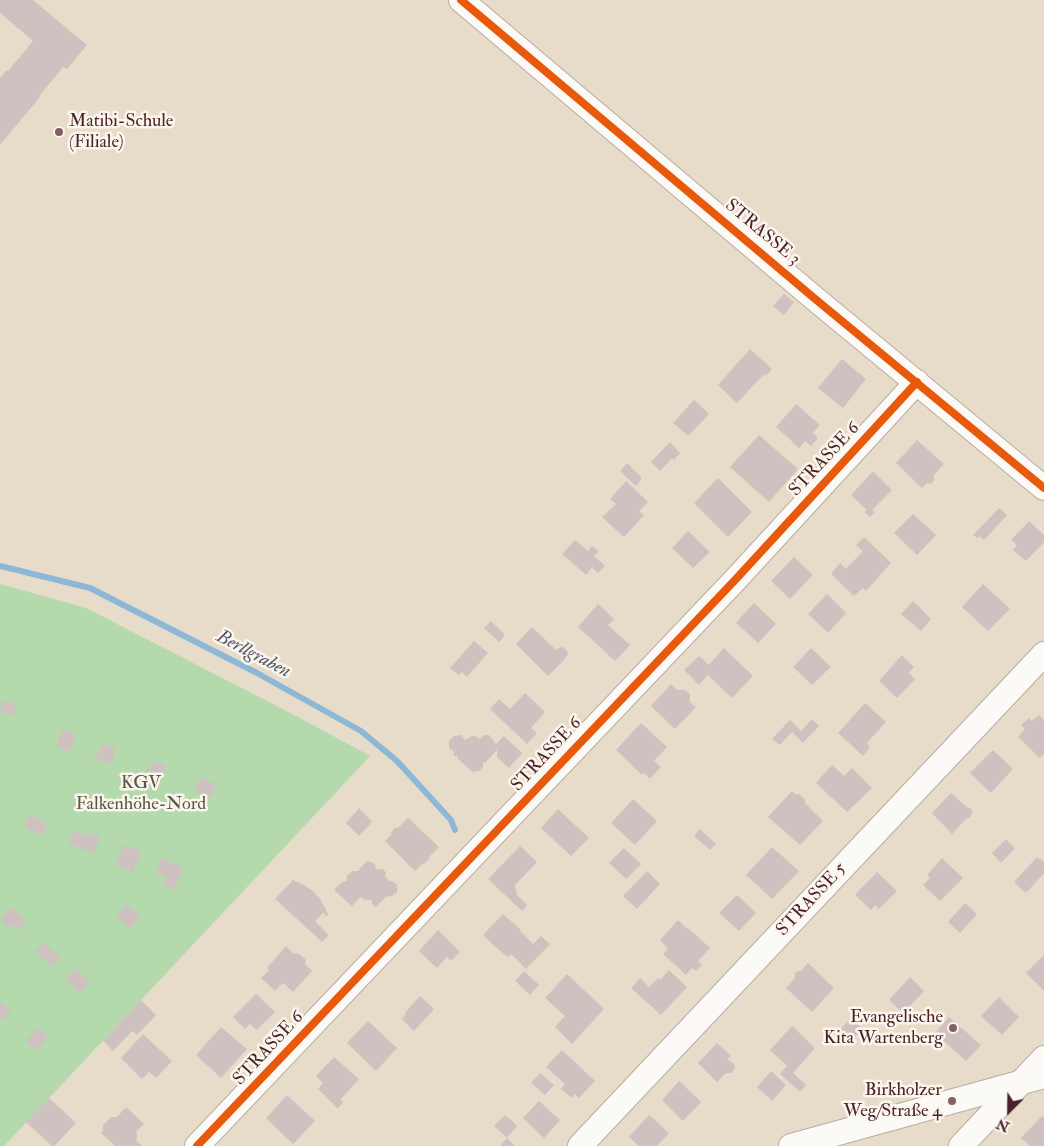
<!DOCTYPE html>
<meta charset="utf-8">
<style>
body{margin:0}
#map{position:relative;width:1044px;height:1146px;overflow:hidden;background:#e7dbca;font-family:"IM FELL Double Pica",serif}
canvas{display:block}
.north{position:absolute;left:984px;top:1086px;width:50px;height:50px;-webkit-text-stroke:4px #fbf7ec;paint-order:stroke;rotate:203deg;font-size:14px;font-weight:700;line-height:20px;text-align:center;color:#4a1f2b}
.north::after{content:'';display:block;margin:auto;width:18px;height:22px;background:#4a1f2b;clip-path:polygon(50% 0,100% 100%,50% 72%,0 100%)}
</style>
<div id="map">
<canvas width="1044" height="1146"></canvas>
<div class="north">N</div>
</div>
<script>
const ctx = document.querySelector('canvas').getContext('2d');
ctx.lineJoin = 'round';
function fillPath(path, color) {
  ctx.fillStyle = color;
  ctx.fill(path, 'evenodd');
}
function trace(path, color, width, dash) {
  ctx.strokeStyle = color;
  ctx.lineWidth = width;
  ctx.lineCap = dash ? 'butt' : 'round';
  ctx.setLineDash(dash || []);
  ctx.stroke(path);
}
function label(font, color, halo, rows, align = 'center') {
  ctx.font = font + ' "IM FELL Double Pica",serif';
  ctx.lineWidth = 5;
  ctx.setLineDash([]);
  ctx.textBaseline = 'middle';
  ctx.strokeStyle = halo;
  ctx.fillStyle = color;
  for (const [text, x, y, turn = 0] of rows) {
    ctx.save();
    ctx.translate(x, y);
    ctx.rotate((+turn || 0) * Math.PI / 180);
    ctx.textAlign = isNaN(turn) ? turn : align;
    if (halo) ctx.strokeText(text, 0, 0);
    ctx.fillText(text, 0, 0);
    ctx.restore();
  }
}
fillPath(new Path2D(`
 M0,584L86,608L298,717L370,756L4,1146H0Z`), '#b3d9ad');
trace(new Path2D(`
 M0,566L90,588L257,673L361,731L397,761L451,820L455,830`), '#8db7d6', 6);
fillPath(new Path2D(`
 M0,0H33L87,45L67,69L63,67L39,96L40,97L0,145V78L7,70L8,71L33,41L0,13Z
 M784,294L794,302L784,315L773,306Z
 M750,349L772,369L766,376L764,374L737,403L718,385Z
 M842,359L866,379L843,408L818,388Z
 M694,400L709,414L688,436L673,423Z
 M796,404L820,425L813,433L818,438L811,446L805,441L799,448L776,427Z
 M759,435L798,469L769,502L730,467Z
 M917,440L944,464L934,475V480L931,484L927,483L922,488L896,463Z
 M670,442L680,453L674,460L672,458L660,471L651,462Z
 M627,463L642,478L636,486L620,471Z
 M873,471L892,490L872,510L875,512L870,517L864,512L867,510L851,495Z
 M718,478L752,512L728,537L694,503Z
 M626,481L648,502L639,511L644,515L624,537L602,517L616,504L610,499Z
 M999,508L1007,515L984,540L979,536L977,538L973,535Z
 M913,514L936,535L917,555L894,533Z
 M1029,521L1044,535V542L1026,561L1013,550L1017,545L1011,540Z
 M688,531L710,552L693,568L672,548Z
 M864,537L891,563L866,591L863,588L854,596L831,574L840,563L846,569L863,551L856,545Z
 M575,540L588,551L592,546L599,551L594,556L605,566L598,573L592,567L586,575L562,554Z
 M794,557L813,575L790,599L771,581Z
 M983,584L1010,609L988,631L962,607Z
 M827,594L846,613L828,633L808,614Z
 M913,601L931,619L921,631L901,614Z
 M754,603L776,624L758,643L736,623Z
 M598,604L614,619L608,625L630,645L615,661L578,627Z
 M491,621L505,635L499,642L484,628Z
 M532,627L556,650L559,648L563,647L568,652L567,656L564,658L565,659L548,676L516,644Z
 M474,641L488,653L467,677L462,672L459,675L450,668Z
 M724,648L753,676L732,698L708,675L699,685L684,670L699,656L709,665Z
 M811,648L831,667L812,685L793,667Z
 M902,655L914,667L909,673L915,679L897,698L879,681Z
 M671,684L677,690H685L690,694V702L696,707L675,729L651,706Z
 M525,693L545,712L531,728L537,733L527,744L490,709L499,699L510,709Z
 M2,700L12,703V705L17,707L14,715L0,712Z
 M865,703L886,722L867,743L870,747L863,756L838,733Z
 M1039,715L1044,720V754L1040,758L1018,737L1025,729L1021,725L1029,718L1032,721Z
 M812,719L819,726L803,743L792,732L780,745L772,739L790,720L801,731Z
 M641,723L667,747L654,761L661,767L651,778H649L644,773L642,775L616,750Z
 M62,730L76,735L69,752L56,746Z
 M461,735L465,740L472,736H475L480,739L484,735H489L496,744L504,736L522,753L509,768L497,757V750L485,763L483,762V767L479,771L473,772L457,758L458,756H454V752L449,748V741L454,736Z
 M102,744L116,748L112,764L94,759L95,754L99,755Z
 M993,750L1013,769L991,793L970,773Z
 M154,761L166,765L160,783L148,779V778L145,777L148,768L151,770Z
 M832,765L844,776L852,768L872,788L847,812L816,783Z
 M200,778L216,784L211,798L195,792Z
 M792,791L795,794H799L805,799V803L823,821L800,845L768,817Z
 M951,793L968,808L969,807L972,810V815L969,818H967L952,834L932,813Z
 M633,799L657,821L635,845L611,823Z
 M359,808L372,822L359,836L346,823Z
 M558,809L589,838L571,856L541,828Z
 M30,815L42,820L41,823L47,825L43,835L25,828Z
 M408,818L439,847L429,857L430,858L424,864L423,863L415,871L385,841L392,834L390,833L396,827L398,828Z
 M700,829L716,844L710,850L694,836Z
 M74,831L87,836L88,833L100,837L94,853L69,844Z
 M1006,839L1015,848L1001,863L992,853Z
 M123,845L141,851L133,872L116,865Z
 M520,846L537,862L515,885L517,895L527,905L522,911L488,879Z
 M772,847L799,871L772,899L746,875Z
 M624,848L641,864L626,879L609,863Z
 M1037,857L1044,862V873L1026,893L1014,882Z
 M942,858L963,878L940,901L923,885L930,878L927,875Z
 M161,859L183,867L175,889L163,885L166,877L156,873Z
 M367,861L372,862L375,865L376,869H382L386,872L385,877L390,881H392L397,885V892L392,896L386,897L376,907L372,904V900H365L361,897L352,906L334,890L342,882L347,881V876L352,871H358Z
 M647,871L660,884L637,909L623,896Z
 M877,872L897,891L879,909L875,905L871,910L855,895Z
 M293,880L302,884L313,891L320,899L326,910L328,915L325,916L324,912L315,921L329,935L322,942L275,899Z
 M737,895L756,913L739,931L719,913Z
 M965,903L977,914L960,933L948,922Z
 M127,904L141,917L130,929L116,916Z
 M12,907L26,921L18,930L11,924L8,927L0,920Z
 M503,914L521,930L520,931L533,944L541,936L550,944L526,969L511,954L508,957L500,951L483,935Z
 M678,920L687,929L688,928L710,948L698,961L702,965L696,971L692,968L686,975L663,954L668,949L660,940Z
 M438,930L460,952L451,961L447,957L437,968L419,951Z
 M43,942L60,958L52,967L35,951Z
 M286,946L294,954L298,953L306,960L305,964L312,971L293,992L283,983L275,991L261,978L269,970L267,968Z
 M1044,955V991L1026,973Z
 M808,963L834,988L812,1012L786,988L795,978V973L798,971H801Z
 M76,968L90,982L79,993L65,979Z
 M669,970L687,987L661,1015L631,988L640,978L649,987L658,978L660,980Z
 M524,971L539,985L530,995L515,981Z
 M567,974L604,1009L572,1044L555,1027L565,1016L545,998Z
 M910,977L924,991L903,1013L889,1000Z
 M256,994L275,1012L257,1030L250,1024L245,1029L233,1017Z
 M420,996L434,1009L414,1031L402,1019L406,1014L405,1013Z
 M999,997L1019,1017L1002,1035L981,1016Z
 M141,1000L156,1015L137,1035L132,1031L113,1051L103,1041Z
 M0,1001L11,1011L3,1020L0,1017Z
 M949,1017L981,1045L966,1061L935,1033Z
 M851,1018L862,1029L848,1045L836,1034Z
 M368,1021L397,1048L376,1071L347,1043Z
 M792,1026L815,1048L793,1073L806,1085L800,1092L780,1074L787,1066L770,1050Z
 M221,1027L247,1049L221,1078L196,1055Z
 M38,1028L48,1037L36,1050L26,1041Z
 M143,1034L172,1061L156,1078L149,1072L142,1079L121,1058Z
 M717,1043L731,1056L727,1059L734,1064L735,1069L731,1073H726L717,1082L698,1063Z
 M562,1050L595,1081L579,1098L574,1094L572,1098L561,1089L565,1084L546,1067Z
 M334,1057L359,1079L340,1100L343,1102L338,1109L318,1089L323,1083L316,1076Z
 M771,1071L786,1085L772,1101L757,1087Z
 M540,1073L554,1085L545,1095L531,1083Z
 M679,1081L701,1102L683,1121L662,1100Z
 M287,1095L315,1121L293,1144L266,1118Z
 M49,1098L76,1123L54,1146H52L26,1122Z
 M539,1101L560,1120L544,1138L523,1118Z
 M126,1107L144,1124L136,1132L137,1134V1138L136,1140L142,1146H115L101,1133L103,1131V1126L111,1117H117Z
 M505,1115L517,1126L507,1138L494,1126Z
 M649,1115L669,1133L657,1146H639L629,1137Z
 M1042,1116L1044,1117V1146H1030L1021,1138Z
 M507,1138L515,1146H500Z`), '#cfc1bf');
const minor = new Path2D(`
 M461,0L814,298L1044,488
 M197,1146L736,579L917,382
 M580,1146L1044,654
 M791,1146L1044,1076
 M961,1146L1044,1058`);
trace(minor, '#b8aca2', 26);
trace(minor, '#fbfaf7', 24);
trace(new Path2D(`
 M461,0L814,298L1044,488
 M197,1146L736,579L917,382`), '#e8590c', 8);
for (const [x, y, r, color] of [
 [59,132,5,"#816163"],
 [953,1028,5,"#816163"],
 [952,1101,5,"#816163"]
]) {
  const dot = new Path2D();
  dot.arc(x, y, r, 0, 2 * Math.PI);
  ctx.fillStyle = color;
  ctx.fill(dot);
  trace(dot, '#fbf7ec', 2);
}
label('18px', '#4a1f2b', '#fbf7ec', [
 ["Matibi-Schule",69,122,"left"],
 ["(Filiale)",69,143,"left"],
 ["Evangelische",943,1018],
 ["Kita Wartenberg",943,1039],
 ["Birkholzer",942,1091],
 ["Weg/Straße 4",942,1112]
], 'right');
label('18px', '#4a1f2b', '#fbf7ec', [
 ["STRASSE 3",762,233,40],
 ["STRASSE 6",825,460,-47],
 ["STRASSE 6",547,755,-47],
 ["STRASSE 5",812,900,-47],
 ["STRASSE 6",269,1049,-47]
]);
label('18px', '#5d564b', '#fbf7ec', [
 ["KGV",141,784],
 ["Falkenhöhe-Nord",141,805]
]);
label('italic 19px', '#565671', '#fbf7ec', [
 ["Berllgraben",253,655,28]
]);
</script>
